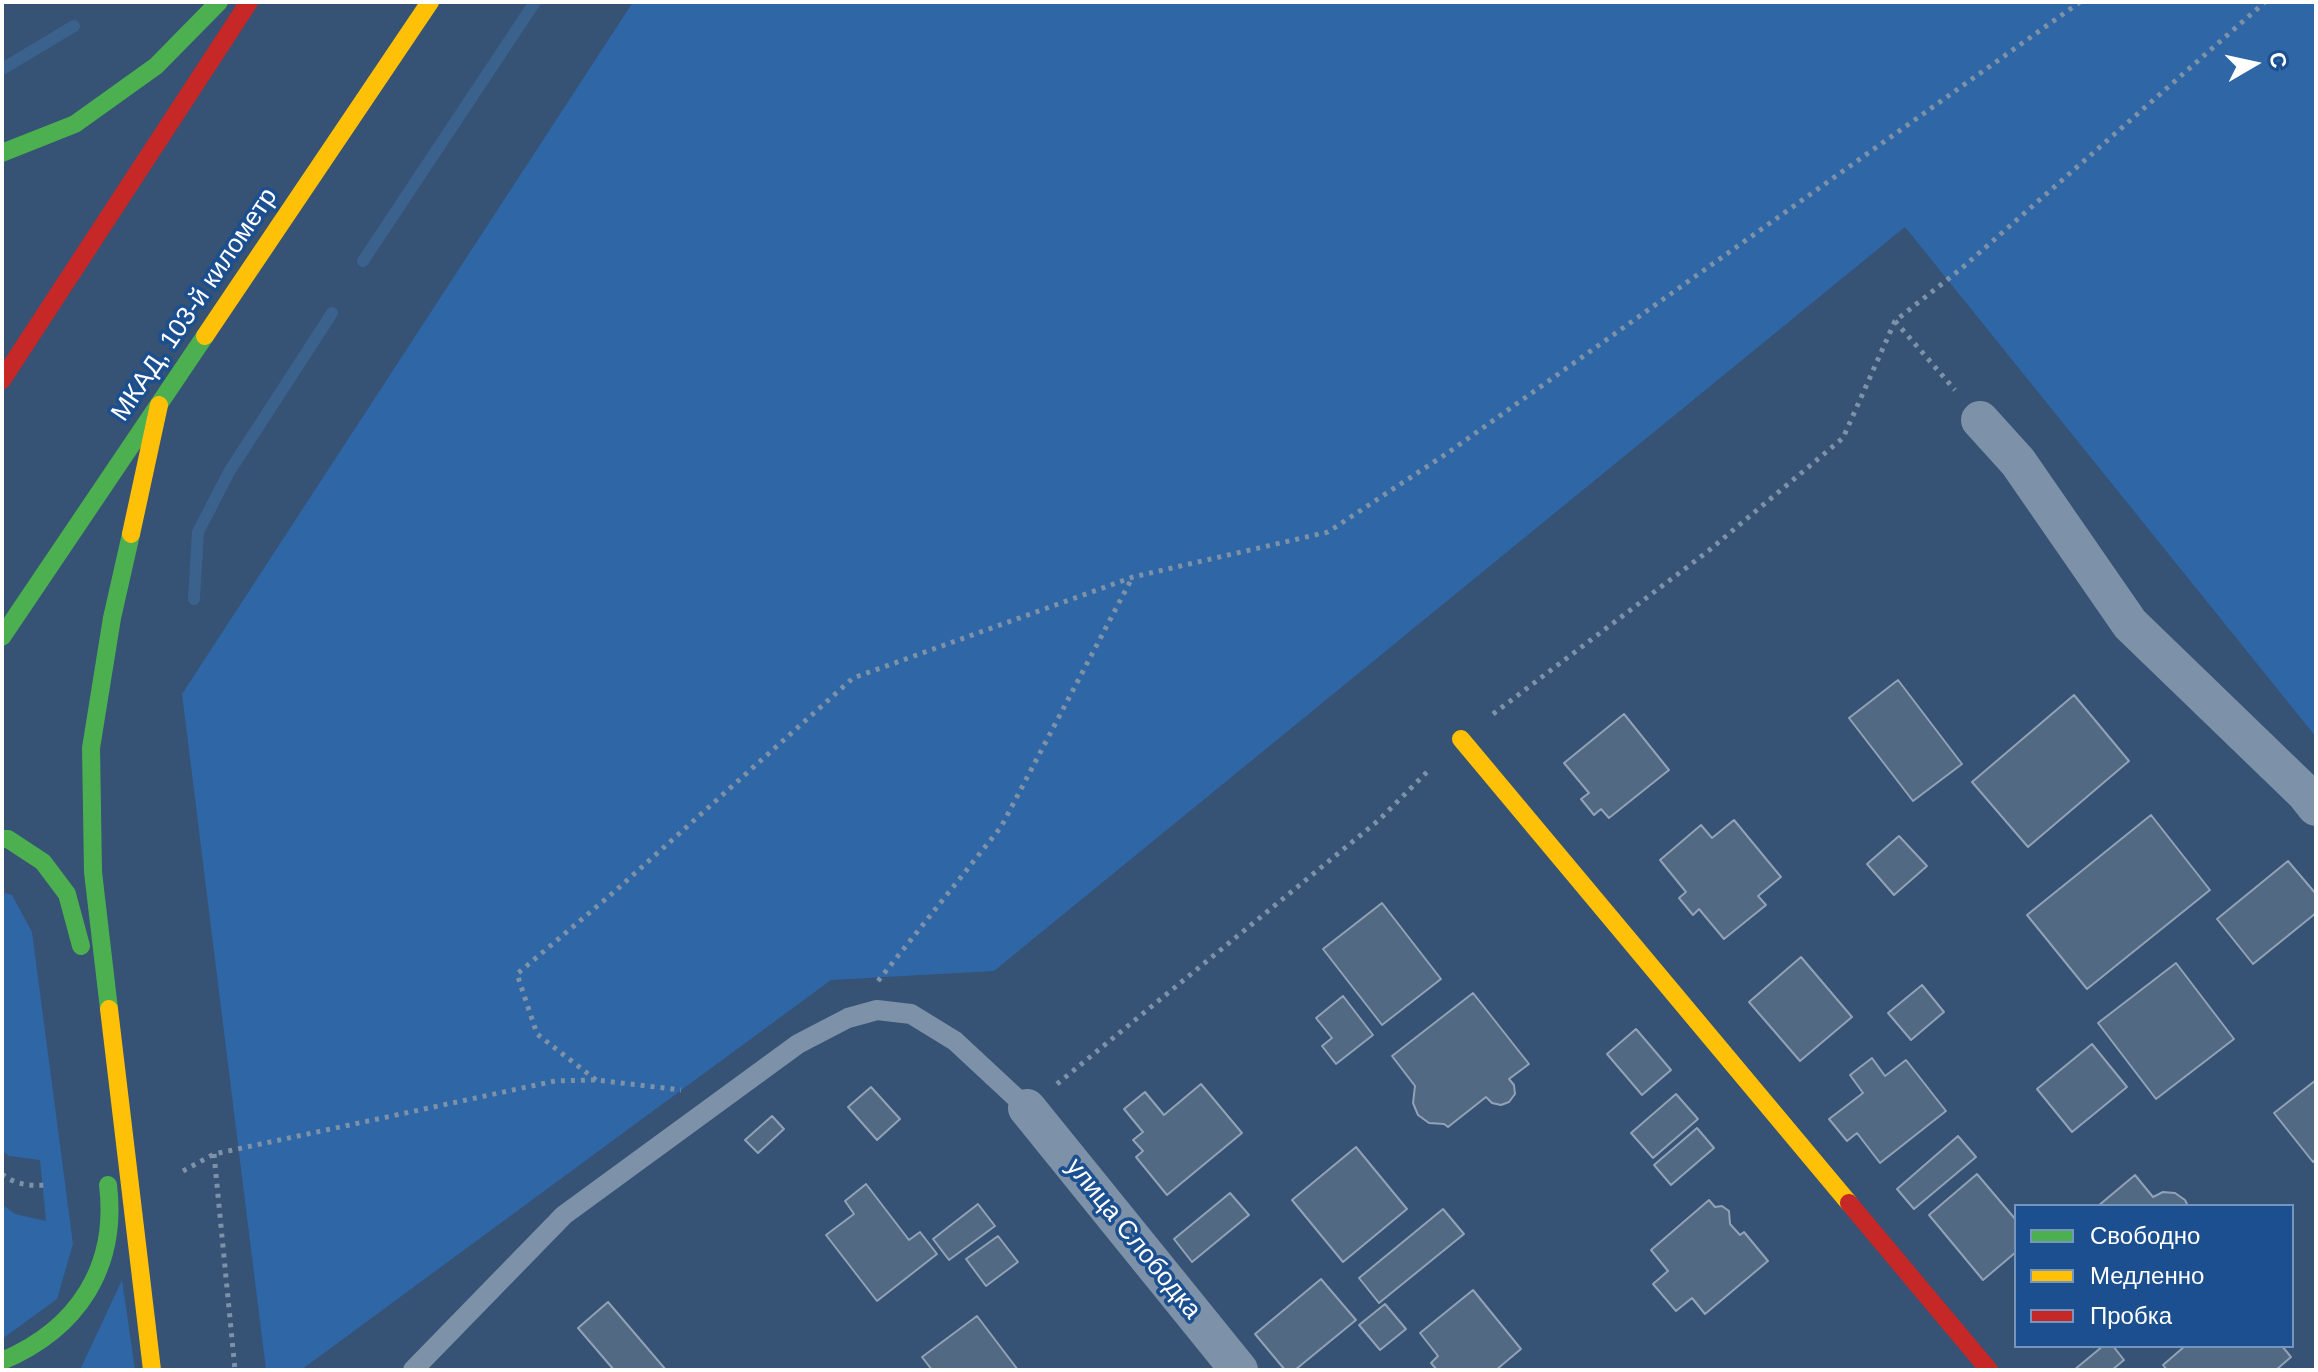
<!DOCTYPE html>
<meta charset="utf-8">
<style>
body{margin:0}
#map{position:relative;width:2318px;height:1372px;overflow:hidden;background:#365274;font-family:Arial,sans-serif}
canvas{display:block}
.frame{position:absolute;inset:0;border:4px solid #fff;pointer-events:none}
.legend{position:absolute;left:2014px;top:1204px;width:280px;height:144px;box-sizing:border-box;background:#1b4f8f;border:2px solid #7695bc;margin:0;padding:10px 14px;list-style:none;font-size:24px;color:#fff}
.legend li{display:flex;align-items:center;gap:16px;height:40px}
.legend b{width:40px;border:2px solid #7695bc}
.north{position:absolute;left:2214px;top:24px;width:80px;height:80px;-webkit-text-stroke:6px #1b4f8f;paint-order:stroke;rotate:81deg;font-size:22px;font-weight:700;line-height:32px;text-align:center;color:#fff}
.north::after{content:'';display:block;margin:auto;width:28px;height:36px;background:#fff;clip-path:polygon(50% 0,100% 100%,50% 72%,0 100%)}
</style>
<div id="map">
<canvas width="2318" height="1372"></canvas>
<div class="frame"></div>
<ul class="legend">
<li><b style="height:10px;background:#4caf50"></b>Свободно</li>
<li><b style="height:10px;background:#ffc107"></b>Медленно</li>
<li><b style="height:10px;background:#c62828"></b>Пробка</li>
</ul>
<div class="north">С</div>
</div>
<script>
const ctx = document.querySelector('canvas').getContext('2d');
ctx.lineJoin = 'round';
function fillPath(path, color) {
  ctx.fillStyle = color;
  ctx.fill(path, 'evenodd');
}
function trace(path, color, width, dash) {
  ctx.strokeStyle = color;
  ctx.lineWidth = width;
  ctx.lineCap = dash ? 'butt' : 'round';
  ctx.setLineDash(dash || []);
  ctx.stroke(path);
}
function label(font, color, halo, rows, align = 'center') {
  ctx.font = font + ' Arial,sans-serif';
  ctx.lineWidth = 7;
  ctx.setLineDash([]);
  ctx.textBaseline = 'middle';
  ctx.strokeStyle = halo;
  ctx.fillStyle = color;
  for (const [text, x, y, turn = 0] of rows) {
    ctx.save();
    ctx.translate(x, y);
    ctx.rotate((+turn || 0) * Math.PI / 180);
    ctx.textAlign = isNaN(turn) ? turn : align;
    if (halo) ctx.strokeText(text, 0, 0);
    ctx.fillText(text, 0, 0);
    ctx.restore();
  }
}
fillPath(new Path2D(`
 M633,2H2316V737L1905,227L994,971L831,980L301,1370H266L182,694Z
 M2,892L12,895L32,932L73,1244L57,1299L2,1339V1204L15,1214L46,1221L40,1160L9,1156L2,1151Z
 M122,1280L135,1370H80Z`), '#2f66a5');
trace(new Path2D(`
 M2,69L74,26
 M363,261L535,2
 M194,599L198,532L229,472L332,313`), '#3b618d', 12);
const building = new Path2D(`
 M1898,680L1962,764L1913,801L1849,718Z
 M2074,695L2129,761L2028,847L1972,782Z
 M1624,714L1669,770L1609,818L1601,809L1594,815L1581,799L1589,793L1564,763Z
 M2151,815L2210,890L2087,989L2027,915Z
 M1734,820L1781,877L1758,896L1766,905L1724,939L1699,909L1693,915L1679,898L1686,892L1660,860L1701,825L1712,838Z
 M1899,836L1927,866L1894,895L1867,864Z
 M2288,861L2316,894V913L2253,964L2217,919Z
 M1382,903L1441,979L1382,1025L1323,949Z
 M1801,957L1852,1017L1800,1061L1749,1002Z
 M2176,963L2234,1039L2156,1099L2098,1023Z
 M1922,985L1944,1012L1911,1040L1888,1013Z
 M1473,993L1529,1064L1509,1079L1514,1085L1515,1094L1509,1102L1501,1105L1492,1103L1486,1097L1448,1127L1444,1124L1429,1123L1418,1115L1413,1103L1415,1086L1392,1056Z
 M1343,996L1373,1035L1336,1064L1322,1046L1332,1038L1316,1018Z
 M1636,1029L1671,1070L1642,1095L1607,1054Z
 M2092,1044L2127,1087L2072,1132L2037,1089Z
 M1872,1058L1885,1076L1906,1060L1946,1111L1880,1163L1857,1133L1847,1141L1829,1119L1863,1093L1850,1075Z
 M2316,1080V1159L2313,1162L2274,1113Z
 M1201,1084L1242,1133L1167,1195L1136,1157L1143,1151L1133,1140L1143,1132L1124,1109L1145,1092L1164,1115Z
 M871,1087L900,1119L877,1140L848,1107Z
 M1676,1094L1698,1119L1653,1158L1631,1133Z
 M772,1116L784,1129L758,1153L745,1140Z
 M1697,1128L1714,1148L1671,1185L1654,1165Z
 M1958,1136L1976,1157L1914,1209L1897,1189Z
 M1356,1147L1407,1209L1343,1262L1292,1200Z
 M1977,1174L2016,1220V1252L1983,1280L1929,1215Z
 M2135,1175L2153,1197L2163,1192L2175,1193L2185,1200L2188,1206H2098Z
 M866,1184L909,1240L920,1232L937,1254L877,1301L826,1235L854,1214L845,1201Z
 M1230,1193L1249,1215L1192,1262L1174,1239Z
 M1709,1200L1715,1207L1722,1206L1729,1211L1730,1224L1740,1235L1744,1232L1768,1261L1705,1314L1692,1298L1676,1311L1653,1284L1668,1271L1651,1250Z
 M978,1204L995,1226L949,1260L933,1239Z
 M1443,1209L1464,1234L1379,1303L1359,1278Z
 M998,1236L1018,1262L986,1286L966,1259Z
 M1321,1279L1356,1320L1295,1370H1285L1255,1334Z
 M1473,1290L1521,1349L1496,1370H1437L1431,1363L1438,1356L1420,1333Z
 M608,1302L666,1370H614L578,1328Z
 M1385,1304L1406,1329L1380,1350L1359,1325Z
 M977,1316L1018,1370H932L922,1357Z
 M2103,1346H2113L2124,1360L2112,1370H2074Z
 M2185,1346H2282L2291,1357L2276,1370H2167L2163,1365Z`);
fillPath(building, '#526984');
trace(building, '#92a2b6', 2);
trace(new Path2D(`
 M1895,321L1955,390
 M1493,714L1707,552L1843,438L1895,321L1962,268L2265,2
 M878,981L1001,827L1132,578
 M596,1080L537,1034L517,974L614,892L853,678L1133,577L1328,532L1449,452L2080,2
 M1057,1084L1379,820L1431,768
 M214,1154L235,1370
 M183,1171L214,1154L555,1081L596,1080L681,1090
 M2,1174C16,1185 29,1186 47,1185`), '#7d92a8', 5, [4, 6]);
trace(new Path2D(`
 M413,1370L564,1215L798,1044L848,1018L877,1010L911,1014L955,1041L1027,1108`), '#7d92a8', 20);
trace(new Path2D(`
 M1980,420L2018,462L2130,624L2305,793L2316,807
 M1027,1108L1239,1370`), '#7d92a8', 38);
trace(new Path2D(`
 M2,153L75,124L156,66L219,2
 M2,637L205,336
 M2,839H8L43,862L67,894L81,946
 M109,1009L93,872L91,748L112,618L131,534
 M2,1361C78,1329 118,1267 108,1185`), '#4caf50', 18);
trace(new Path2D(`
 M205,336L430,2
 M131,534L159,405
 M1461,739L1849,1203
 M109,1009L152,1370`), '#ffc107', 18);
trace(new Path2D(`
 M2,380L249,2
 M1849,1203L1989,1370`), '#c62828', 18);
label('26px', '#fff', '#1b4f8f', [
 ["МКАД, 103-й километр",195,305,-56],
 ["улица Слободка",1133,1239,51]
]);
</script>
